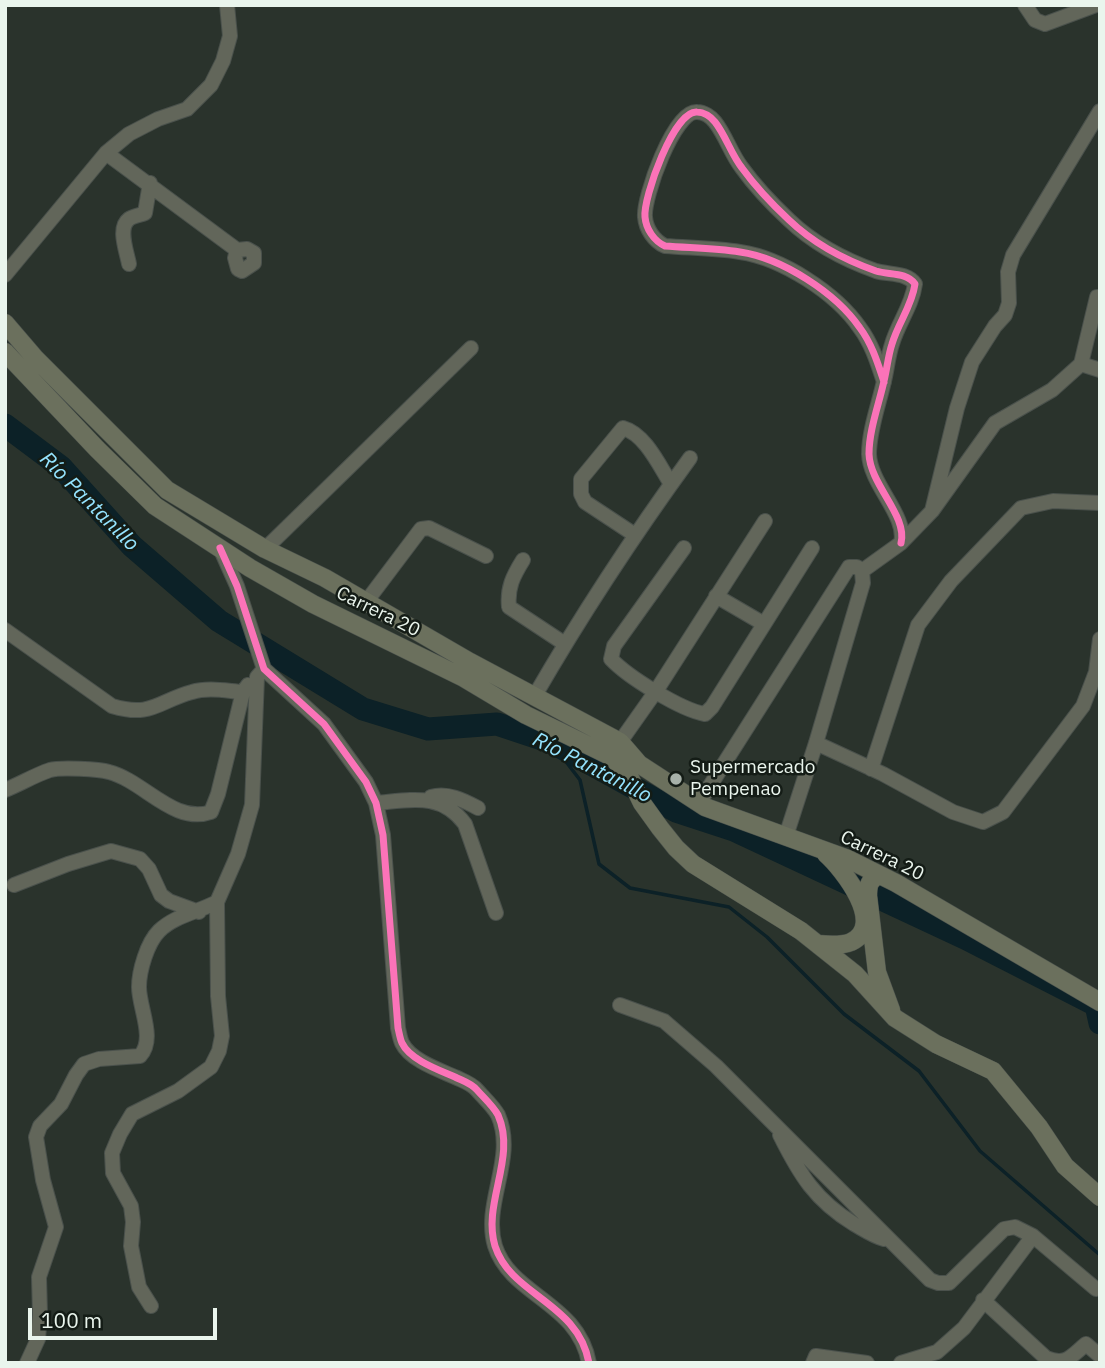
<!DOCTYPE html>
<meta charset="utf-8">
<style>
body{margin:0}
#map{position:relative;width:1105px;height:1368px;overflow:hidden;background:#2a332c;font-family:"IBM Plex Sans",sans-serif}
canvas{display:block}
.frame{position:absolute;inset:0;border:7px solid #eaf5ed;pointer-events:none}
.scale{position:absolute;left:28px;top:1308px;width:189px;height:32px;box-sizing:border-box;border:4px solid #eaf5ed;border-top:0;padding-left:9px;font-size:21px;line-height:24px;white-space:nowrap;color:#eaf5ed;-webkit-text-stroke:5px #141c16;paint-order:stroke}
</style>
<div id="map">
<canvas width="1105" height="1368"></canvas>
<div class="frame"></div>
<div class="scale">100 m</div>
</div>
<script>
const ctx = document.querySelector('canvas').getContext('2d');
ctx.lineJoin = 'round';
function trace(path, color, width, dash) {
  ctx.strokeStyle = color;
  ctx.lineWidth = width;
  ctx.lineCap = dash ? 'butt' : 'round';
  ctx.setLineDash(dash || []);
  ctx.stroke(path);
}
function label(font, color, halo, rows, align = 'center') {
  ctx.font = font + ' "IBM Plex Sans",sans-serif';
  ctx.lineWidth = 5;
  ctx.setLineDash([]);
  ctx.textBaseline = 'middle';
  ctx.strokeStyle = halo;
  ctx.fillStyle = color;
  for (const [text, x, y, turn = 0] of rows) {
    ctx.save();
    ctx.translate(x, y);
    ctx.rotate((+turn || 0) * Math.PI / 180);
    ctx.textAlign = isNaN(turn) ? turn : align;
    if (halo) ctx.strokeText(text, 0, 0);
    ctx.fillText(text, 0, 0);
    ctx.restore();
  }
}
trace(new Path2D(`
 M551,742L580,780L599,864L630,888L729,907L767,937L844,1014L919,1071L980,1151L1100,1255`), '#0c2127', 3.5);
trace(new Path2D(`
 M5,425L61,467L132,546L219,621L363,709L428,729L497,724L551,742L676,811L734,830L965,938L1096,1005L1100,1023`), '#0c2127', 23);
const minor = new Path2D(`
 M1025,5L1035,20L1045,24L1096,5
 M106,153L237,250L235,258L238,269L242,271L254,263V253L247,249L237,250
 M129,264C127,252 117,228 129,219C133,216 141,215 145,213L150,183
 M5,275L106,153L129,134L158,119L187,109L211,85L223,61L230,36L227,5
 M1081,364L1100,370
 M884,382C878,364 872,344 860,328C836,293 782,258 740,252C715,248 690,248 665,246C654,241 646,229 645,217C643,198 674,110 697,112C704,112 711,117 715,122C726,136 731,154 742,168C755,186 773,205 789,220C813,243 845,260 876,271C889,275 907,272 915,284C912,306 898,323 892,344C888,356 887,369 884,381C879,404 869,430 869,454C870,485 908,516 901,543
 M932,511L957,408L972,362L995,326L1005,315L1009,303L1008,272L1013,255L1100,111
 M635,535L585,502L581,494V479L623,428C645,434 659,465 671,484
 M220,548L237,586L264,669L324,724L366,782L376,803L383,835L398,1028C399,1032 400,1039 402,1043C410,1060 439,1070 455,1077C463,1081 471,1083 477,1090C484,1098 493,1106 498,1115C517,1158 482,1203 495,1246C511,1296 578,1302 589,1363
 M684,548L614,646L611,659C628,677 681,710 705,714L712,707L812,548
 M265,549L471,348
 M523,560C513,576 507,588 509,607L565,644
 M862,571L901,543L932,511L995,423L1052,390L1081,364L1097,297H1100
 M716,596L764,624
 M366,602L421,529L429,528L486,556
 M5,630L112,706C152,718 158,701 192,692C208,687 227,691 243,692L248,685
 M534,697C582,614 634,535 690,458
 M620,742L656,691L765,521
 M816,743L883,774L953,812L983,822L1003,812L1083,706L1096,672L1100,639
 M871,769L918,625L951,581L1021,508L1053,501L1100,503
 M5,790C20,784 35,775 50,770C60,767 99,769 109,772C144,781 174,825 211,812L218,794L243,692
 M431,797C447,792 463,800 478,808
 M376,803C411,800 441,792 465,824L496,913
 M699,803L849,567H857L862,571L863,583L816,743L786,836
 M14,885L68,864L111,851L140,859L149,869L161,895L169,901L199,912
 M620,1005L664,1021L716,1066L930,1280L938,1283H949L1004,1229L1015,1227L1033,1236L1096,1289
 M780,1135C800,1175 815,1200 854,1224C863,1229 873,1236 884,1239
 M983,1300L1046,1358C1066,1366 1070,1357 1086,1344L1100,1356
 M151,1306L139,1287L131,1246L133,1222L131,1206L113,1173L112,1153L120,1134L132,1114L178,1091L211,1067L219,1051L222,1036L218,996L217,902
 M27,1363L38,1339L40,1314L39,1277L56,1227L43,1180L36,1137L40,1126L61,1104L76,1075L84,1064L99,1059L140,1056C156,1039 139,1008 139,987C139,971 147,943 159,931C174,916 198,912 217,902L238,854L252,805L257,677L264,669
 M813,1363L816,1356L867,1363
 M901,1363L937,1352L964,1328L1033,1236`);
const major = new Path2D(`
 M5,323L35,358L167,490L265,549L325,578L470,662L620,742L639,764L705,807L848,859L896,883L1100,1002
 M5,352L97,449L155,506L250,568L313,604L464,678L526,715L612,757L639,764
 M612,757L629,776L642,803L660,828L676,848L693,864L801,931L855,974L895,1018L936,1044L993,1071L1039,1127L1065,1166L1100,1197
 M879,875C869,880 868,885 868,896L877,972L891,1010
 M818,944C829,945 841,946 851,942C887,925 843,869 826,854`);
trace(minor, '#4a514c', 16);
trace(major, '#4a514c', 19);
trace(minor, '#62665a', 14);
trace(major, '#6b705d', 18);
trace(new Path2D(`
 M884,382C878,364 872,344 860,328C836,293 782,258 740,252C715,248 690,248 665,246C654,241 646,229 645,217C643,198 674,110 697,112C704,112 711,117 715,122C726,136 731,154 742,168C755,186 773,205 789,220C813,243 845,260 876,271C889,275 907,272 915,284C912,306 898,323 892,344C888,356 887,369 884,381C879,404 869,430 869,454C870,485 908,516 901,543
 M220,548L237,586L264,669L324,724L366,782L376,803L383,835L398,1028C399,1032 400,1039 402,1043C410,1060 439,1070 455,1077C463,1081 471,1083 477,1090C484,1098 493,1106 498,1115C517,1158 482,1203 495,1246C511,1296 578,1302 589,1363`), '#fb73b8', 7);
for (const [x, y, r, color] of [
 [676,779,7,"#a7b1a9"]
]) {
  const dot = new Path2D();
  dot.arc(x, y, r, 0, 2 * Math.PI);
  ctx.fillStyle = color;
  ctx.fill(dot);
  trace(dot, '#141c16', 2.5);
}
label('19px', '#eaf5ed', '#141c16', [
 ["Carrera 20",378,612,26],
 ["Carrera 20",882,856,26]
]);
label('19px', '#eaf5ed', '#141c16', [
 ["Supermercado",690,768],
 ["Pempenao",690,790]
], 'left');
label('italic 21px', '#95e4ff', '#141c16', [
 ["Río Pantanillo",89,502,45],
 ["Río Pantanillo",592,768,27]
]);
</script>
